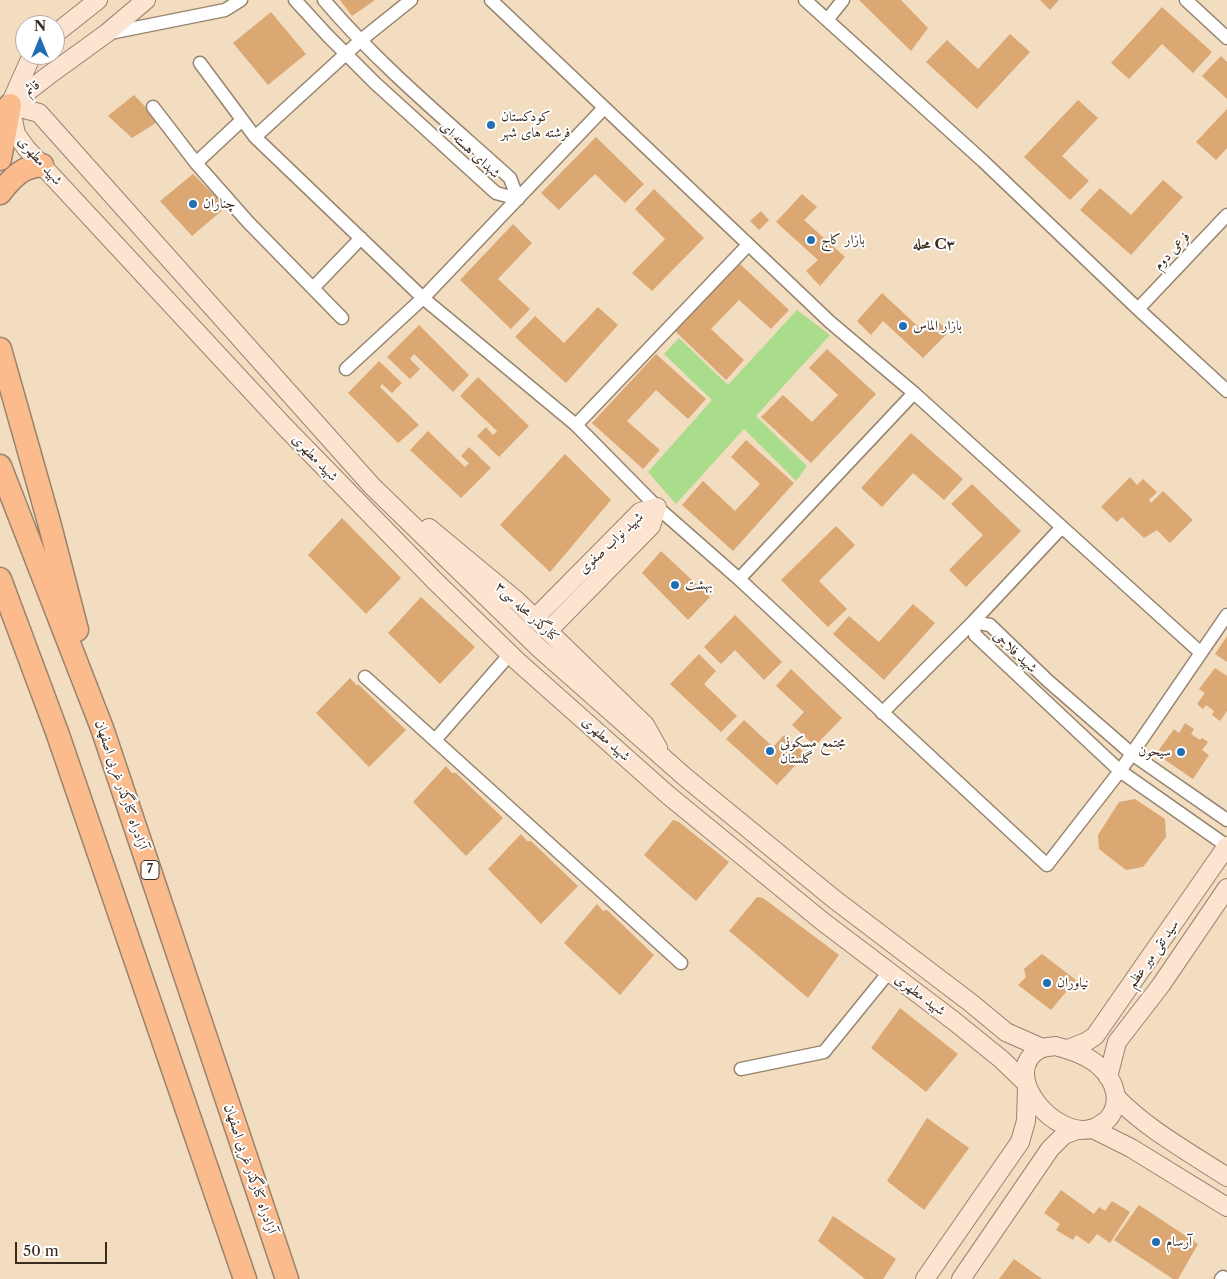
<!DOCTYPE html>
<meta charset="utf-8">
<style>
body{margin:0}
#map{position:relative;width:1227px;height:1279px;overflow:hidden;background:#f2ddc0;font-family:"Libre Caslon Text",serif}
canvas{display:block}
.north{position:absolute;left:15px;top:15px;width:50px;height:50px;box-sizing:border-box;background:#fff;border:1px solid #b1aaa5;border-radius:50%;rotate:0deg;font-size:14px;font-weight:700;line-height:20px;text-align:center;color:#3b2a1e}
.north::after{content:'';display:block;margin:auto;width:18px;height:22px;background:#1f6fb2;clip-path:polygon(50% 0,100% 100%,50% 72%,0 100%)}
.scale{position:absolute;left:15px;top:1242px;width:92px;height:22px;box-sizing:border-box;border:2px solid #3b2a1e;border-top:0;padding-left:6px;font-size:15px;line-height:18px;white-space:nowrap;color:#3b2a1e;-webkit-text-stroke:4px #fff;paint-order:stroke}
</style>
<div id="map">
<canvas width="1227" height="1279"></canvas>
<div class="north">N</div>
<div class="scale">50 m</div>
</div>
<script>
const ctx = document.querySelector('canvas').getContext('2d');
ctx.lineJoin = 'round';
function fillPath(path, color) {
  ctx.fillStyle = color;
  ctx.fill(path, 'evenodd');
}
function trace(path, color, width, dash) {
  ctx.strokeStyle = color;
  ctx.lineWidth = width;
  ctx.lineCap = dash ? 'butt' : 'round';
  ctx.setLineDash(dash || []);
  ctx.stroke(path);
}
function label(font, color, halo, rows, align = 'center') {
  ctx.font = font + ' "Libre Caslon Text",Amiri,serif';
  ctx.lineWidth = 4;
  ctx.setLineDash([]);
  ctx.textBaseline = 'middle';
  ctx.strokeStyle = halo;
  ctx.fillStyle = color;
  for (const [text, x, y, turn = 0] of rows) {
    ctx.save();
    ctx.translate(x, y);
    ctx.rotate((+turn || 0) * Math.PI / 180);
    ctx.textAlign = isNaN(turn) ? turn : align;
    if (halo) ctx.strokeText(text, 0, 0);
    ctx.fillText(text, 0, 0);
    ctx.restore();
  }
}
fillPath(new Path2D(`
 M797,310L830,335L756,416L807,466L796,481L744,429L676,504L648,472L712,400L664,354L679,338L728,385Z`), '#a9dc8b');
fillPath(new Path2D(`
 M340,0H375L352,16Z
 M859,0H901L928,28L911,51Z
 M1040,0H1059L1050,10Z
 M1162,7L1212,52L1193,73L1162,44L1129,79L1111,63Z
 M271,12L306,54L268,85L233,43Z
 M1010,34L1030,52L977,109L926,62L947,40L978,69Z
 M1221,56L1227,62V99L1202,76Z
 M134,95L159,121L132,138L108,116Z
 M1078,100L1098,118L1062,156L1089,181L1070,200L1024,157Z
 M1227,109V148L1216,160L1196,142Z
 M596,137L644,184L625,203L595,174L559,210L541,193Z
 M193,174L226,207L192,236L160,201Z
 M1163,180L1183,197L1131,255L1080,210L1100,188L1131,215Z
 M654,189L704,238L652,291L632,273L665,239L635,209Z
 M802,194L817,207L804,220L845,257L820,286L806,271L818,260L776,222Z
 M761,211L769,220L759,230L750,221Z
 M513,224L532,243L498,279L530,309L511,329L460,280Z
 M740,264L789,310L771,329L739,300L711,329L744,360L726,380L675,331Z
 M882,293L924,332L934,319L950,331L923,358L883,321L871,335L857,321Z
 M598,307L618,325L566,383L515,337L535,316L564,343Z
 M419,325L469,375L453,392L414,354L410,359L420,369L410,379L387,357Z
 M827,349L876,394L811,463L761,417L783,395L812,422L838,395L809,368Z
 M656,354L706,399L688,419L656,390L627,421L660,450L643,469L592,423Z
 M379,361L402,383L392,393L382,384L380,387L419,425L398,443L348,393Z
 M478,377L529,426L499,457L477,436L486,427L493,435L497,431L460,396Z
 M428,431L465,467L469,463L461,456L469,447L491,468L461,498L410,450Z
 M911,433L963,479L944,500L913,473L882,507L861,488Z
 M746,440L794,483L733,551L682,505L703,481L735,511L760,484L731,457Z
 M565,454L611,500L550,572L500,525Z
 M1130,477L1137,485L1143,479L1157,492L1149,500L1151,503L1163,491L1193,520L1170,543L1157,530L1144,538L1122,517L1117,522L1101,507Z
 M972,484L1021,531L966,587L949,570L983,535L951,504Z
 M342,518L401,578L366,614L308,555Z
 M836,526L855,545L819,581L847,609L828,627L781,580Z
 M661,551L710,597L688,620L642,573Z
 M421,597L475,647L440,684L388,633Z
 M913,604L935,623L884,680L833,634L849,616L879,642Z
 M735,615L782,662L764,680L735,650L721,664L704,647Z
 M1227,636V662L1215,654Z
 M699,654L716,671L704,684L737,716L721,732L670,684Z
 M1215,668L1227,676V711L1220,721L1212,715L1214,711L1206,705L1203,709L1197,704L1205,693L1199,689Z
 M791,669L842,718L815,746L792,725L804,712L776,686Z
 M350,678L356,685H359L406,730L369,767L316,713Z
 M744,720L773,747L784,735L806,754L777,785L726,739Z
 M1185,723L1194,729L1191,734L1200,740L1202,738L1208,742L1202,750L1209,755L1193,779L1156,754L1174,729L1179,733Z
 M446,766L452,773H456L503,818L466,856L413,802Z
 M1135,799L1165,819L1166,837L1143,867L1126,870L1099,849L1098,835L1119,802Z
 M673,820L679,822L729,862L696,901L644,855Z
 M521,834L527,841H531L578,886L541,924L488,869Z
 M757,897L763,898L839,955L808,998L729,931Z
 M597,904L603,911L607,910L654,955L620,995L564,943Z
 M1042,954L1076,980L1051,1010L1018,985L1026,977L1024,969Z
 M900,1008L958,1054L926,1092L871,1048Z
 M927,1118L969,1148L924,1210L887,1181Z
 M1061,1190L1094,1214L1099,1207L1105,1211L1112,1201L1130,1212L1110,1243L1097,1234L1089,1244L1076,1235L1073,1240L1056,1230L1060,1224L1044,1213Z
 M1139,1205L1198,1244L1178,1279H1173L1114,1240Z
 M833,1216L896,1259L883,1279H865L818,1241Z
 M1014,1259L1042,1279H999Z`), '#dba773');
const street = new Path2D(`
 M295,0L328,36L375,83L496,193L518,199
 M324,0C379,65 447,121 510,178L518,199
 M491,0L830,322L914,393L1201,653
 M805,0L983,161L1138,309L1227,391
 M1186,0L1227,38
 M827,20L843,0
 M110,33L225,10L241,0
 M200,63L255,137L423,298L576,425L657,507L739,579L1047,865L1120,771L1227,615
 M153,107L196,163L248,222L342,318
 M255,137L361,40L411,0
 M196,163L242,120
 M313,288L361,238
 M1138,309L1227,215
 M346,369L423,298L604,108
 M576,425L748,245
 M739,579L914,393
 M365,677L681,963
 M882,713L973,622L1062,527
 M435,740L510,654
 M1227,846L1120,771L975,635L973,622L990,625L1047,680L1132,754L1227,820
 M741,1069L824,1052L889,972
 M1221,1279L1223,1277`);
const secondary = new Path2D(`
 M55,34L98,0
 M11,102L32,55
 M10,105L39,113L372,486L540,649L685,777L834,899L971,1003L1006,1032L1042,1048
 M11,110L16,134L26,148L284,426L434,580L516,660L668,795L822,921L954,1021L1001,1059L1026,1083
 M5,111L10,105L49,75L107,33L146,0
 M429,528L517,601L548,631L645,725L658,748
 M535,618L640,512L657,507
 M548,631L651,526L657,507
 M1055,1046C1071,1050 1087,1055 1099,1066C1115,1080 1123,1103 1107,1120C1103,1123 1099,1126 1094,1128C1056,1142 997,1073 1040,1049C1044,1047 1050,1047 1055,1046Z
 M1068,1049L1086,1042L1095,1036L1227,846
 M1108,1077L1117,1042L1161,985L1227,888
 M1117,1098C1148,1130 1189,1152 1227,1177
 M1093,1129L1131,1148L1227,1207
 M925,1279L1020,1142L1026,1121L1027,1087
 M961,1279L1050,1149L1064,1135L1077,1130`);
const highway = new Path2D(`
 M0,159L10,105
 M0,193C7,184 18,171 29,168C33,166 38,166 42,165
 M0,349L49,522L77,630
 M0,466L102,728L287,1279
 M0,579L57,732L245,1279`);
trace(street, '#96846f', 15);
trace(secondary, '#96846f', 20);
trace(highway, '#96846f', 25);
trace(street, '#fff', 12);
trace(secondary, '#fde4d1', 18);
trace(highway, '#fbbb8d', 22);
for (const [x, y, r, color] of [
 [491,125,5,"#1f6fb2"],
 [193,204,5,"#1f6fb2"],
 [811,240,5,"#1f6fb2"],
 [903,326,5,"#1f6fb2"],
 [675,585,5,"#1f6fb2"],
 [770,751,5,"#1f6fb2"],
 [1181,752,5,"#1f6fb2"],
 [1047,983,5,"#1f6fb2"],
 [1156,1242,5,"#1f6fb2"]
]) {
  const dot = new Path2D();
  dot.arc(x, y, r, 0, 2 * Math.PI);
  ctx.fillStyle = color;
  ctx.fill(dot);
  trace(dot, '#fff', 2);
}
for (const [x, y, w] of [
 [150,870,18]
]) {
  const box = new Path2D();
  box.roundRect(x - w / 2, y - 9.5, w, 19, 4);
  ctx.fillStyle = '#fff';
  ctx.fill(box);
  trace(box, '#3b2a1e', 1);
}
label('bold 12px', '#3b2a1e', null, [
 ["7",150,870]
]);
label('14px', '#3b2a1e', '#fff', [
 ["قائم",32,88,-38],
 ["شهدای هسته ای",470,150,43],
 ["شهید مطهری",40,161,49],
 ["فرعی دوم",1172,251,-47],
 ["شهید مطهری",315,458,46],
 ["شهید نواب صفوی",611,543,-43],
 ["کنارگذر محله سی۳",527,612,43],
 ["شهید فلاحی",1015,652,43],
 ["شهید مطهری",606,739,42],
 ["آزادراه کنارگذر غربی اصفهان",121,785,71],
 ["سید تقی میر عظم",1153,954,-55],
 ["شهید مطهری",920,995,37],
 ["آزادراه کنارگذر غربی اصفهان",250,1169,71]
]);
label('14px', '#3b2a1e', '#fff', [
 ["کودکستان",501,117],
 ["فرشته های شهر",501,133],
 ["چناران",203,204],
 ["بازار کاج",821,240],
 ["بازار الماس",913,326],
 ["بهشت",685,585],
 ["مجتمع مسکونی",780,743],
 ["گلستان",780,759],
 ["سیحون",1171,752,"right"],
 ["نیاوران",1057,983],
 ["آرسام",1166,1242]
], 'left');
label('bold 15px', '#3b2a1e', '#fff', [
 ["محله C۳",934,245]
]);
</script>
